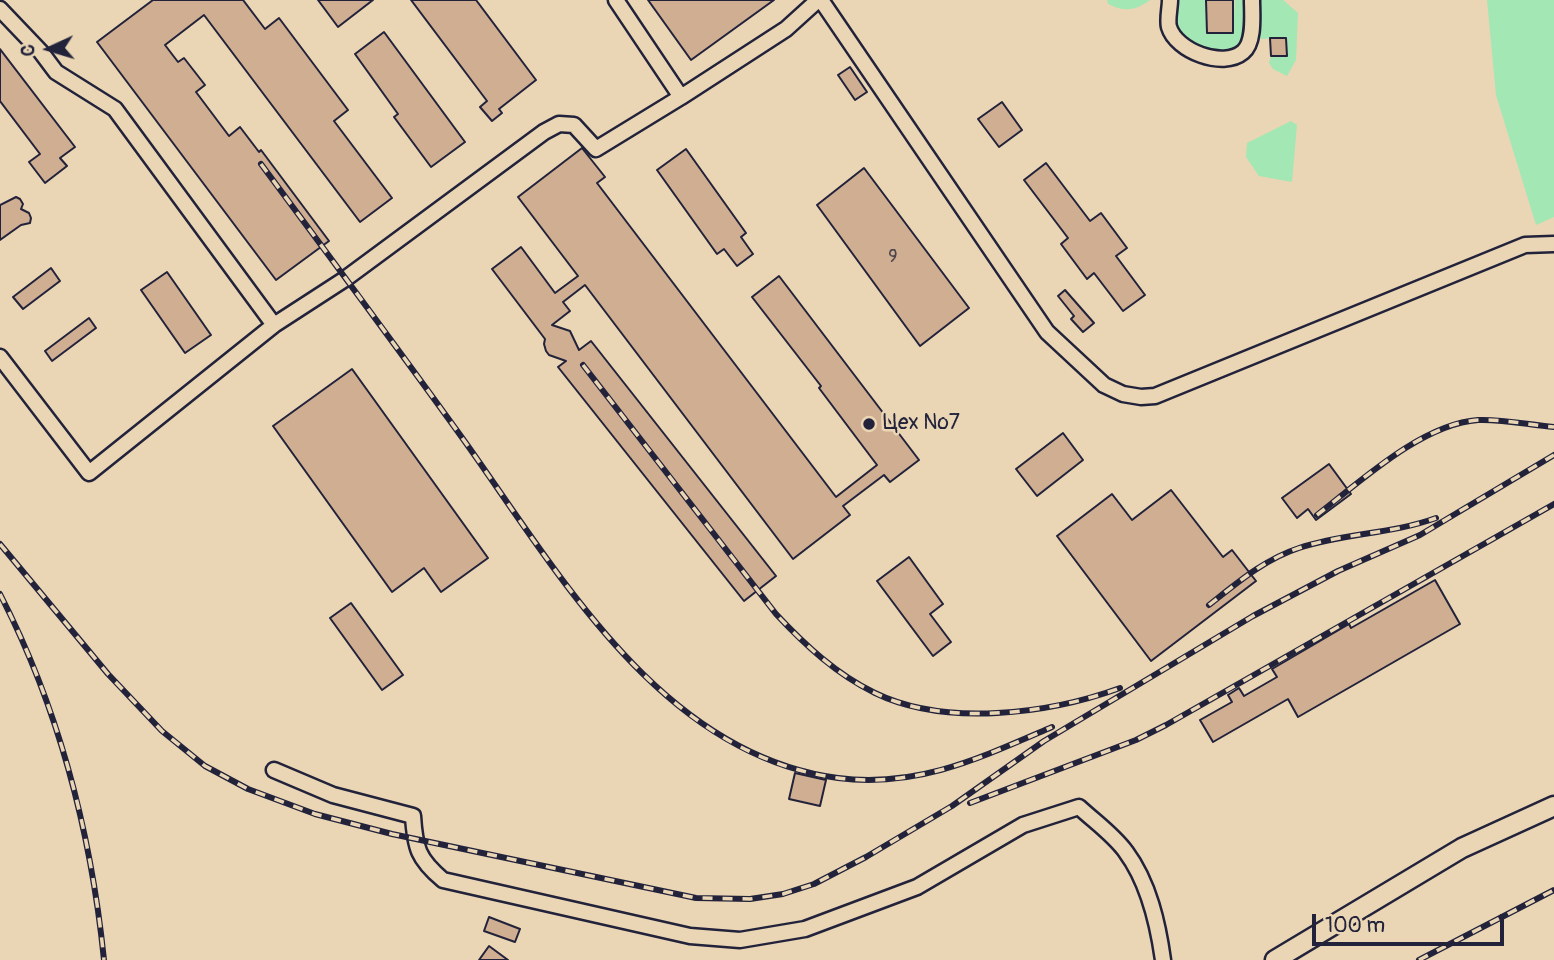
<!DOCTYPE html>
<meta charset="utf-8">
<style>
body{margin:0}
#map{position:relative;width:1554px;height:960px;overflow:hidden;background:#ead6b4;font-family:Pangolin,sans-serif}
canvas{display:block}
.north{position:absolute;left:14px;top:14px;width:70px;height:70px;-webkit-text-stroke:5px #ead6b4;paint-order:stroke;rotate:266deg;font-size:19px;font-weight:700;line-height:28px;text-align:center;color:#22223b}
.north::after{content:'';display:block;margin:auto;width:24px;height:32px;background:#22223b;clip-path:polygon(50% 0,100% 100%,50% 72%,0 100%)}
.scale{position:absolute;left:1312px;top:914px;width:192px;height:32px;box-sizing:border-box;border:4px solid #22223b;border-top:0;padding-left:9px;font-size:21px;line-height:24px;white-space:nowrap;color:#22223b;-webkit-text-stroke:5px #ead6b4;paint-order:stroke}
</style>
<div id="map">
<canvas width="1554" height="960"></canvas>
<div class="north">С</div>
<div class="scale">100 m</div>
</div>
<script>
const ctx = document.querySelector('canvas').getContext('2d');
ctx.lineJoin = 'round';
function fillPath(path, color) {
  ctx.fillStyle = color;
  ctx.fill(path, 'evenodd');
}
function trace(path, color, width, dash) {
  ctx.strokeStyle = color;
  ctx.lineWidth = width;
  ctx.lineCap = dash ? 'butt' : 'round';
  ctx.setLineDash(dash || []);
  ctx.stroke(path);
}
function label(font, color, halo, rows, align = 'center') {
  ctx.font = font + ' Pangolin,sans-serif';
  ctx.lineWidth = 5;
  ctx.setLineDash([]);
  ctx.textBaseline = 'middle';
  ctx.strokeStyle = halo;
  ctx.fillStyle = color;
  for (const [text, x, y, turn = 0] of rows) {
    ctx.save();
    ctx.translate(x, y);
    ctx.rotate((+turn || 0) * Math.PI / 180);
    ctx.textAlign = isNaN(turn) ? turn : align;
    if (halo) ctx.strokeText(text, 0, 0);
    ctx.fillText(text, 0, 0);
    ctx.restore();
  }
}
fillPath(new Path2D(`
 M1107,0H1150C1135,11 1124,12 1108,4Z
 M1172,0H1206L1207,33H1233L1235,0H1244L1242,42L1231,52H1201L1172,27Z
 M1255,0H1283L1298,13L1296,60L1287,76L1273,69L1269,63L1271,56H1287L1286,38L1256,39Z
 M1487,0H1554V217L1536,225L1496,95Z
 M1291,121L1297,125L1292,182L1259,176L1246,157L1247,143Z`), '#a2e7b4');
const building = new Path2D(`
 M153,0H243L265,29L279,18L348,110L334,121L392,198L360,222L204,15L165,45L178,62L184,58L205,85L196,92L229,136L240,127L259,152L261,150L329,241L276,280L97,42Z
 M318,0H373L338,27Z
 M411,0H476L536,80L499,109L502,113L492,121L480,107L487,101Z
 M648,0H774L691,60Z
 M1206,0H1233V33H1207Z
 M384,32L465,142L431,167L394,117L398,114L355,54Z
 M1270,38H1286L1287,56H1271Z
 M0,49L75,147L60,158L67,166L45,183L29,162L40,154L0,101Z
 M850,67L867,92L855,100L838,75Z
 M1002,102L1022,130L999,147L978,119Z
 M582,148L605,177L597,183L836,497L877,465L819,388L821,386L752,297L779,276L919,460L890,482L884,475L843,506L850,515L793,559L585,285L563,302L570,311L552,325L570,331L579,350L591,341L776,576L744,601L558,367L566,361L549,355L546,351L544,344L545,339L492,269L521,247L555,293L578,276L518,197Z
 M686,149L746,233L741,237L753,254L737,266L724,249L717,254L657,170Z
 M1046,163L1090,221L1101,213L1127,248L1116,256L1145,295L1123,311L1094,273L1087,279L1061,244L1068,238L1024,180Z
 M864,168L969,308L920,346L817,205Z
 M16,197L20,199L23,204L21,209L29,213L31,218L30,223L21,225L0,240V205Z
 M51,268L60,281L23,309L13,297Z
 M167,272L211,335L185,353L141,290Z
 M1065,290L1094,323L1083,332L1071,319L1074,316L1058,296Z
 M89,318L96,328L52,361L45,351Z
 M352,369L488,558L441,592L424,568L392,592L273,426Z
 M1063,433L1083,460L1037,496L1016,469Z
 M1329,464L1351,494L1316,520L1308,509L1297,518L1282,498Z
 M1171,490L1223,557L1232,550L1256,581L1151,661L1057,536L1112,494L1132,520Z
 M909,557L943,604L930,614L951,642L933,656L877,581Z
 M1435,580L1460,624L1298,717L1288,699L1213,742L1200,720L1232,702L1228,695L1239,688L1244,696L1277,677L1272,669L1349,624L1351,628Z
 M351,603L403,675L382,690L330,618Z
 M795,773L826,780L820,806L789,799Z
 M489,917L520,929L515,942L484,931Z
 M489,946L508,960H479Z`);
fillPath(building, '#d0ae91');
trace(building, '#22223b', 2);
const minor = new Path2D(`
 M616,0L681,97L786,29L818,0
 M821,0L1047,332L1104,385L1123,394L1141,397L1155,396L1525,245L1554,244
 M1170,0C1170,8 1167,20 1169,27C1176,51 1223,69 1243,52C1255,42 1252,14 1252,0
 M0,9L41,52L56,72L115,109L274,325
 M0,357L89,473L274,325L345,279L544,132L559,124L574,125L596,149L681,97
 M274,770L333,795L413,816C415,848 418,859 443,880L690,936L740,940L805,929L917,887L1023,825L1079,807C1094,821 1114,835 1126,852C1149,883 1158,924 1163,960`);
const major = new Path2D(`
 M1275,960L1462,848L1554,806`);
trace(minor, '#22223b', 19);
trace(major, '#22223b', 23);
trace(minor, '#ead6b4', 14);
trace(major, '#ead6b4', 18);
const rail = new Path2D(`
 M261,164C327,253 393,342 458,432C555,566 657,754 838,778C918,788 980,758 1052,727
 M583,365L776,614C805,645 836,674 875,693C945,727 1049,714 1120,688
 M1317,515C1361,481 1422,424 1478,420C1504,419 1529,425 1554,427
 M0,544L108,674L162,731L205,766L248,789L315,814L392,834L696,898L750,899L783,894L814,884L866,857L952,806L1044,741L1253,616L1338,571L1420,535L1554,455
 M0,594C59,709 91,832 104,960
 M1209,605C1237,583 1265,559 1299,548C1344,533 1392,534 1436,518
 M970,803L1136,740L1166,725L1554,504
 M1419,960L1554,890`);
trace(rail, '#22223b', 6);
trace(rail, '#ead6b4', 3.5, [10]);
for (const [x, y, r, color] of [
 [869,424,7,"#22223b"]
]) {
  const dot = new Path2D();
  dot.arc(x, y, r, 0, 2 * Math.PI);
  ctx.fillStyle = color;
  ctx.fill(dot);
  trace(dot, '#ead6b4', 2.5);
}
label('18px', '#4e4550', null, [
 ["9",893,257]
]);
label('21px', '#22223b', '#ead6b4', [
 ["Цех №7",883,424]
], 'left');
</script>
